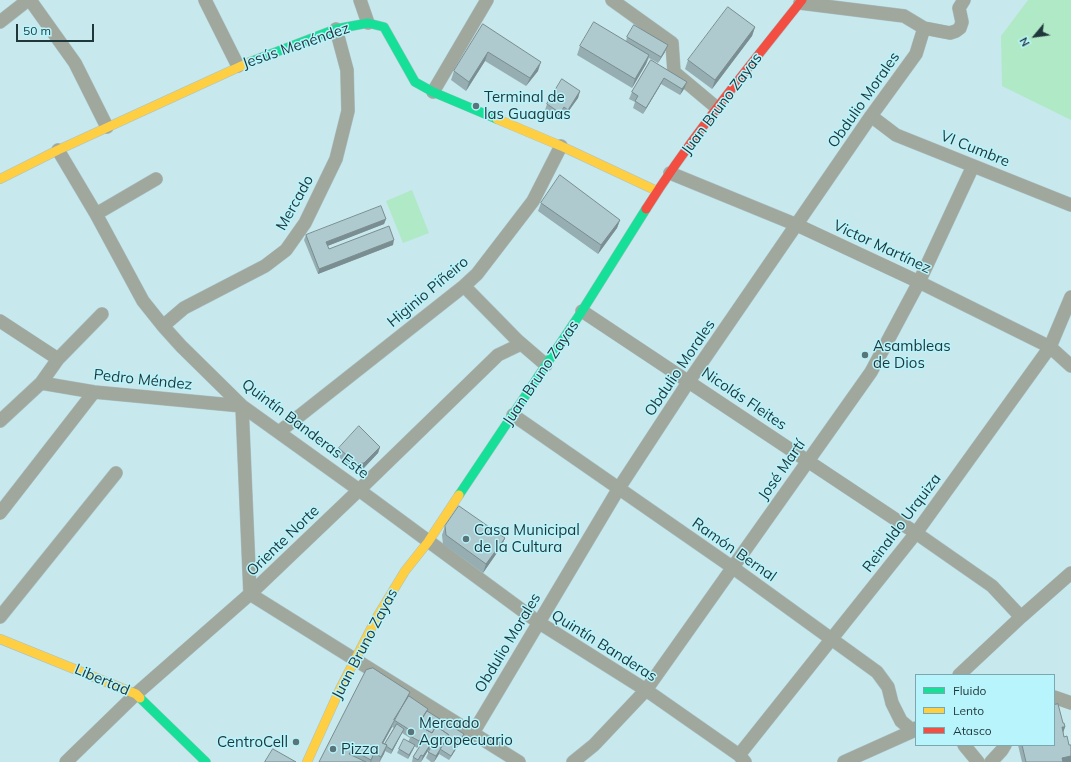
<!DOCTYPE html>
<meta charset="utf-8">
<style>
body{margin:0}
#map{position:relative;width:1071px;height:762px;overflow:hidden;background:#c7e8ed;font-family:Mulish,sans-serif}
canvas{display:block}
.legend{position:absolute;left:915px;top:674px;width:140px;height:72px;box-sizing:border-box;background:#b8f4fc;border:1px solid #7ba8af;margin:0;padding:5px 7px;list-style:none;font-size:12px;color:#1f373b}
.legend li{display:flex;align-items:center;gap:8px;height:20px}
.legend b{width:20px;border:1px solid #7ba8af}
.north{position:absolute;left:1015px;top:16px;width:40px;height:40px;-webkit-text-stroke:3px #b8f4fc;paint-order:stroke;rotate:241deg;font-size:11px;font-weight:700;line-height:16px;text-align:center;color:#1f373b}
.north::after{content:'';display:block;margin:auto;width:14px;height:18px;background:#1f373b;clip-path:polygon(50% 0,100% 100%,50% 72%,0 100%)}
.scale{position:absolute;left:16px;top:24px;width:78px;height:18px;box-sizing:border-box;border:2px solid #1f373b;border-top:0;padding-left:5px;font-size:12px;line-height:14px;white-space:nowrap;color:#1f373b;-webkit-text-stroke:3px #b8f4fc;paint-order:stroke}
</style>
<div id="map">
<canvas width="1071" height="762"></canvas>
<ul class="legend">
<li><b style="height:5px;background:#16e098"></b>Fluido</li>
<li><b style="height:5px;background:#ffcf43"></b>Lento</li>
<li><b style="height:5px;background:#f24e42"></b>Atasco</li>
</ul>
<div class="north">N</div>
<div class="scale">50 m</div>
</div>
<script>
const ctx = document.querySelector('canvas').getContext('2d');
ctx.lineJoin = 'round';
function fillPath(path, color) {
  ctx.fillStyle = color;
  ctx.fill(path, 'evenodd');
}
function trace(path, color, width, dash) {
  ctx.strokeStyle = color;
  ctx.lineWidth = width;
  ctx.lineCap = dash ? 'butt' : 'round';
  ctx.setLineDash(dash || []);
  ctx.stroke(path);
}
function label(font, color, halo, rows, align = 'center') {
  ctx.font = font + ' Mulish,sans-serif';
  ctx.lineWidth = 3;
  ctx.setLineDash([]);
  ctx.textBaseline = 'middle';
  ctx.strokeStyle = halo;
  ctx.fillStyle = color;
  for (const [text, x, y, turn = 0] of rows) {
    ctx.save();
    ctx.translate(x, y);
    ctx.rotate((+turn || 0) * Math.PI / 180);
    ctx.textAlign = isNaN(turn) ? turn : align;
    if (halo) ctx.strokeText(text, 0, 0);
    ctx.fillText(text, 0, 0);
    ctx.restore();
  }
}
fillPath(new Path2D(`
 M1028,0H1071V120L1002,86L1001,36Z
 M412,190L429,233L403,243L386,201Z`), '#b0e9c6');
const street = new Path2D(`
 M30,0L75,63L107,127
 M205,0L238,66
 M360,0L368,23
 M612,0L672,43L674,72L717,108
 M800,3L904,16L924,28L950,33L956,31L960,28L962,22L959,8L964,0
 M0,22L28,0
 M433,92L487,0
 M871,116L896,135L1071,205
 M58,150L96,214L143,301L163,326L181,346L242,406L359,490L538,622L646,690L739,755L745,762
 M670,173L797,225L919,282L1050,347L1071,366
 M96,214L156,179
 M464,286L517,340L546,365
 M582,311L916,533L992,586L1021,617
 M0,321L58,359
 M163,326L184,308L265,266L286,250L305,223L336,159L348,111L347,70L336,29
 M41,383L94,392L242,406L250,594L519,762
 M513,415L732,567L877,672L888,687L892,703L901,721L913,731
 M0,421L41,383L58,359L102,314
 M279,432L464,286L477,274L533,201L561,146
 M0,513L94,392
 M0,617L116,473
 M959,675L1021,617L1071,573
 M1054,697L1071,703
 M473,733L619,488L689,381L871,116L916,54L924,28
 M964,745L978,762
 M739,755L916,533L1050,347L1071,297
 M66,762L136,694L250,594L359,490L498,355L521,344
 M573,762L594,745L646,690L871,372L919,282L973,166
 M844,762L913,731L916,728
 M991,762L1002,750L1005,745`);
const fast = new Path2D(`
 M250,62L336,29L368,23L384,27L415,82L433,92L497,119
 M459,495L582,311L646,209
 M140,698L206,762`);
const slow = new Path2D(`
 M497,119L561,146L657,191
 M0,179L58,150L250,62
 M0,639L136,694L140,698
 M307,762L340,689L377,617L405,571L428,542L459,495`);
const jam = new Path2D(`
 M646,209C692,136 748,68 802,0`);
trace(street, '#a9c2c6', 14);
trace(fast, '#a9c2c6', 10);
trace(slow, '#a9c2c6', 10);
trace(jam, '#a9c2c6', 10);
trace(street, '#a0a79d', 13);
trace(fast, '#16e098', 9);
trace(slow, '#ffcf43', 9);
trace(jam, '#f24e42', 9);
fillPath(new Path2D(`
 M483,24L538,71L526,86L485,61L466,91L451,80L454,71Z
 M755,27L752,36L712,89L685,69L688,60Z
 M627,37L665,52L658,63L649,58L646,64L632,88L577,55L580,46L626,41Z
 M651,60L687,82L684,89L680,95L661,84L643,114L633,108L635,102L629,99L632,92Z
 M580,91L578,98L565,116L561,113L558,119L545,110L547,104Z
 M541,203L620,220L617,228L598,254L538,211Z
 M386,219L384,224L327,246L329,249L393,245L318,274L304,240L306,235Z
 M380,447L378,453L362,470L353,471L336,454L339,448Z
 M445,526L505,538L501,547L483,573L443,544L442,535Z
 M410,692L407,698L428,709L427,711L463,738L449,760L439,754L434,762H431L426,758L430,749H429L421,762H412L413,757L422,744L420,743L417,748L414,746L408,759L397,753L399,749L408,742L410,738L402,733L391,754L385,751L380,762H319ZM392,727L394,728L385,744L383,743Z
 M1063,723L1065,727L1063,732L1064,737L1069,745H1071V762H1022L1018,745H1054Z`), '#96aeb1');
fillPath(new Path2D(`
 M755,27L752,36L712,89L715,80Z
 M668,45L665,52L658,63L661,57Z
 M488,52L485,61L466,91L469,82Z
 M649,55L646,64L632,88L635,79Z
 M541,62L538,71L526,86L530,78Z
 M664,78L661,84L643,114L646,108Z
 M687,82L684,89L680,95L682,89Z
 M580,91L578,98L565,116L568,110Z
 M564,107L558,119L560,113Z
 M386,219L384,224L325,247L326,242Z
 M620,220L617,228L598,254L601,245Z
 M394,240L393,245L318,274L319,269Z
 M380,447L378,453L362,470L353,471L356,464Z
 M505,538L501,547L483,573L486,564Z
 M392,724L391,726L392,727L379,751L382,743Z
 M1062,727H1065L1063,733Z
 M404,729L402,733L391,754L392,750Z
 M464,734L463,738L449,760L451,756Z
 M449,735L440,749L439,754L434,762L436,756Z
 M423,736L420,743L417,748L419,741Z
 M432,742L429,749L421,762L423,756Z
 M387,745L384,754L379,762L381,757Z
 M415,745L413,750L408,759L409,755Z
 M374,753L371,762H370L371,760Z
 M1071,756V762H1060L1062,758Z`), '#7a8d90');
const building = new Path2D(`
 M728,7L755,27L715,80L688,60Z
 M594,22L649,55L635,79L580,46Z
 M483,24L541,62L530,78L488,52L469,82L454,71Z
 M634,25L668,45L661,57L627,37Z
 M651,60L687,82L682,89L664,78L646,108L635,101L638,96L632,92Z
 M562,79L580,91L568,110L564,107L560,113L547,104Z
 M560,175L620,220L601,245L541,203Z
 M381,206L386,219L326,242L329,249L389,226L394,240L319,269L306,235Z
 M359,426L380,447L364,463L356,464L339,448Z
 M459,506L505,538L486,564L446,535L445,526Z
 M373,668L410,692L382,743L387,745L381,757L374,753L371,760L352,750L349,754L366,762H319L366,670Z
 M409,696L428,709L420,722L425,725L423,728L432,733L436,726L449,735L436,756L428,752L434,743L432,742L423,756L421,755L418,760L413,757L425,738L423,736L419,741L410,736L413,732L394,720Z
 M1058,704L1063,723H1064L1065,727H1062L1064,737L1067,736L1069,745H1071V756L1062,758L1063,762H1026L1022,745H1054V705Z
 M427,711L464,734L451,756L440,749L449,735L436,726L432,733L423,728L425,725L420,722Z
 M397,724L404,729L392,750L386,746L387,745L385,744Z
 M404,739L415,745L409,755L399,749Z
 M273,749L296,762H265Z`);
fillPath(building, '#afcace');
trace(building, '#7a8d90', 1);
for (const [x, y, r, color] of [
 [476,106,4,"#5a7579"],
 [865,355,4,"#5a7579"],
 [466,539,4,"#5a7579"],
 [411,732,4,"#5a7579"],
 [296,742,4,"#5a7579"],
 [333,749,4,"#5a7579"]
]) {
  const dot = new Path2D();
  dot.arc(x, y, r, 0, 2 * Math.PI);
  ctx.fillStyle = color;
  ctx.fill(dot);
  trace(dot, '#b8f4fc', 1.5);
}
label('15px', '#1f373b', '#b8f4fc', [
 ["Jesús Menéndez",296,46,-19],
 ["Obdulio Morales",864,100,-55],
 ["Juan Bruno Zayas",722,104,-53],
 ["VI Cumbre",975,149,22],
 ["Mercado",295,203,-61],
 ["Victor Martínez",882,247,25],
 ["Higinio Piñeiro",428,292,-40],
 ["Obdulio Morales",680,368,-56],
 ["Juan Bruno Zayas",541,373,-56],
 ["Pedro Méndez",143,380,6],
 ["Nicolás Fleites",744,399,34],
 ["Quintín Banderas Este",305,429,37],
 ["José Martí",782,470,-55],
 ["Reinaldo Urquiza",902,523,-53],
 ["Oriente Norte",283,541,-44],
 ["Ramón Bernal",734,550,35],
 ["Obdulio Morales",508,643,-59],
 ["Juan Bruno Zayas",365,644,-62],
 ["Quintín Banderas",604,646,32],
 ["Libertad",102,680,23]
]);
label('15px', '#1f373b', '#b8f4fc', [
 ["Terminal de",484,97],
 ["las Guaguas",484,114],
 ["Asambleas",873,346],
 ["de Dios",873,363],
 ["Casa Municipal",474,530],
 ["de la Cultura",474,547],
 ["Mercado",419,723],
 ["Agropecuario",419,740],
 ["CentroCell",288,742,"right"],
 ["Pizza",341,749]
], 'left');
</script>
